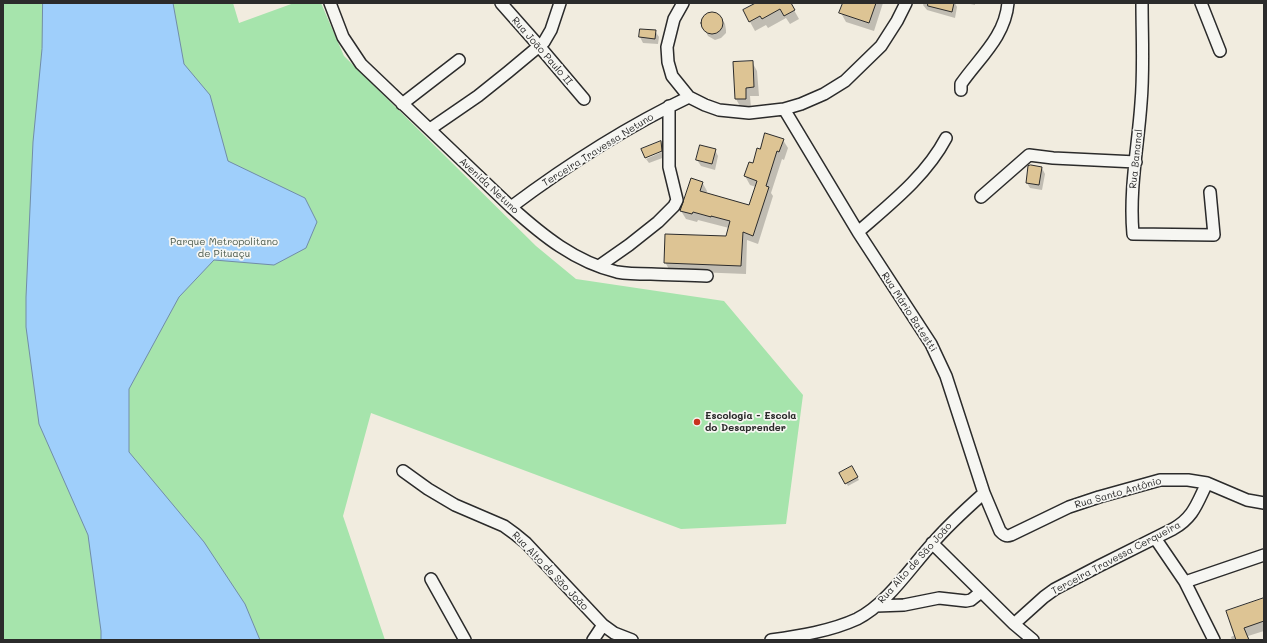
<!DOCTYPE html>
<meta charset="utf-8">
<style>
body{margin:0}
#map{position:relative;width:1267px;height:643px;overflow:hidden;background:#f1ecdf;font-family:Mali,sans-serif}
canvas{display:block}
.frame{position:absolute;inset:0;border:4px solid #2b2b2b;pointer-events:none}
</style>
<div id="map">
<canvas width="1267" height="643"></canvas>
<div class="frame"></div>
</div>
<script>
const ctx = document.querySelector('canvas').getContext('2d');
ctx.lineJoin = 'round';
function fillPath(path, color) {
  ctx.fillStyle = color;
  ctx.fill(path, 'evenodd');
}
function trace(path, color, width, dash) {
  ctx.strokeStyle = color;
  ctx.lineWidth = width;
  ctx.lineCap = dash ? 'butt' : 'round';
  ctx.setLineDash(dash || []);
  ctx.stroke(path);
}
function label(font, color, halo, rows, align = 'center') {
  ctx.font = font + ' Mali,sans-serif';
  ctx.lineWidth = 3.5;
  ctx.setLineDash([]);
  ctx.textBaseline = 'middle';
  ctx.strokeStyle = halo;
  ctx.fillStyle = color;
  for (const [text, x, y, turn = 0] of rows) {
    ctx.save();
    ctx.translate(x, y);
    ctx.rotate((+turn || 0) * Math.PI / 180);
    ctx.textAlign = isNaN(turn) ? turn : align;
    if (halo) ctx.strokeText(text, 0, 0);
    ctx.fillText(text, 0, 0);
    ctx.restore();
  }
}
fillPath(new Path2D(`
 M3,3H233L239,23L294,3H321L344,56L536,246L576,279L724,301L803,395L786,524L681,529L371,413L343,516L385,640H3Z`), '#a6e4ac');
const water = new Path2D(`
 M43,3H173L184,64L210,95L228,161L305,198L317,222L306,248L274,265L214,260L179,297L129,389V452L204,542L245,604L260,640H101V631L88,535L39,424L26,327V297L33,142L42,49Z`);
fillPath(water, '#9fcffb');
trace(water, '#718da8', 1);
fillPath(new Path2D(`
 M758,3H790L799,19L790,24L786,18L768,28L766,25L755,31L744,11Z
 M844,3H883L874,31L846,22L841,13Z
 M924,3H955L957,7L955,18L927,10L923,5Z
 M966,3H975V5Z
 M712,13H716L721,17L725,24L726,30V33L721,38L715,40L708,36L702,24V20L706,15Z
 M655,31L659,37L658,44L643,43L640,37Z
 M752,62L757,71L759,96H750L751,108H741L736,99L734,63Z
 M783,140L788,148L784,160L782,159L771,193L773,196L758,244L747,240L746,274L670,271L665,262L727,237L729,228L698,220L697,222L686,219L681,211L702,182L707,191L706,194L750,206L756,187L750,185L745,176L753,165L761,150Z
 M661,142L664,149L646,157Z
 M715,150L718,156L715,170L701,166L697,160Z
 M664,151L665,157L649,163L646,159Z
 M1042,168L1045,174L1042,190L1030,188L1027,183Z
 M852,467L859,480L848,486L841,473Z
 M1264,599V631L1248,636L1250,640H1232L1231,637L1235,635Z`), '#0003');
const building = new Path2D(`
 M756,3H791L795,10L784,16L780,9L762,19L760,16L749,22L743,10Z
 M843,3H876L869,23L839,13Z
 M928,3H954L952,12L928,6Z
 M701 23a11 11 0 1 1 22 0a11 11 0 1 1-22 0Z
 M640,29L656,30L655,39L639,37Z
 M753,61L754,87L746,88V99H735L733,62Z
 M765,133L784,139L779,152L777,151L766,186L769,187L753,236L743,232L741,266L664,263L665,234L726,236L730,221L711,216V217L693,212L692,214L680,211L691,178L703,182L700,191L749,205L757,181L744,176L749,162L753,163L757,148L760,149Z
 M661,141L662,151L645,158L641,149Z
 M700,145L716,149L712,164L696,160Z
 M1031,165L1042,167L1039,185L1026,183L1028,166Z
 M852,466L858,477L845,484L839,473Z
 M1264,598V621L1244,628L1249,640H1236L1226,611Z`);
fillPath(building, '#ddc494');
trace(building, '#2b2b2b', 1);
const street = new Path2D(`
 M330,3L343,37L361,64L511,207C542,235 575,262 617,272C628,274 640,274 651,274C670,275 688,275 707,276
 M501,3L539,46L584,99
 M683,3L674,19L667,47L668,62L672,76L689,97L705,105L719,110L749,113L784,109L801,104L824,94L845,81L881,46L897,21L906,3
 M1142,3C1142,36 1144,70 1141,103C1138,147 1129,190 1133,234L1214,235L1210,192
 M1201,3L1220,51
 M961,90V84C979,58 1005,37 1008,3
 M402,104L459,60
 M784,109L858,232L931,344L946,376L984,493L1000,531C1004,535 1006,537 1011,535L1069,507L1099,497L1160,480H1188L1207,483L1247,500L1264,503
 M430,129L478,96L508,72L544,42L551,30L560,3
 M981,197L1029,155L1053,158L1136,162
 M511,207C567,165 626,127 689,97
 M858,232C890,204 926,176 946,138
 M599,266L629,245L658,222L674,206L677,200L669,167V106
 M403,471L428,489L455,505L504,526L515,534L526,543L603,625L614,633L632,640
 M1155,538L1185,582L1214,640
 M932,543L1014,624L1033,640
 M431,579L465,640
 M1185,582L1264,555
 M876,606L904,605L939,598L966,601L971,600L981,592
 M1014,624L1044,597L1055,589L1099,566L1173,529C1194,517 1197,503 1207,483
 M593,640L603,625
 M771,640C799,636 831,631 857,619C887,604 910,568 932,544C948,525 966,509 984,493`);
trace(street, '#2b2b2b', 14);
trace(street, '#f6f6f2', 11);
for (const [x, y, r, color] of [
 [697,422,4,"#c8321e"]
]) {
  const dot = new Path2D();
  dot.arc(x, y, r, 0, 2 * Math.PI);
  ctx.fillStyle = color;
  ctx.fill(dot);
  trace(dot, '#f6f6f2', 1.5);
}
label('10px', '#2b2b2b', '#f6f6f2', [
 ["Rua João Paulo II",542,51,49],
 ["Terceira Travessa Netuno",598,150,-32],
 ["Rua Bananal",1136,159,-84],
 ["Avenida Netuno",489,186,43],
 ["Rua Mário Batestti",909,312,57],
 ["Rua Santo Antônio",1118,493,-16],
 ["Terceira Travessa Cerqueira",1116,558,-28],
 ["Rua Alto de São João",915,563,-48],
 ["Rua Alto de São João",550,571,46]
]);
label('10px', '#4a594b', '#f6f6f2', [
 ["Parque Metropolitano",224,242],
 ["de Pituaçu",224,254]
]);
label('bold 10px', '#2b2b2b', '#f6f6f2', [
 ["Escologia - Escola",705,416],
 ["do Desaprender",705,428]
], 'left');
</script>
